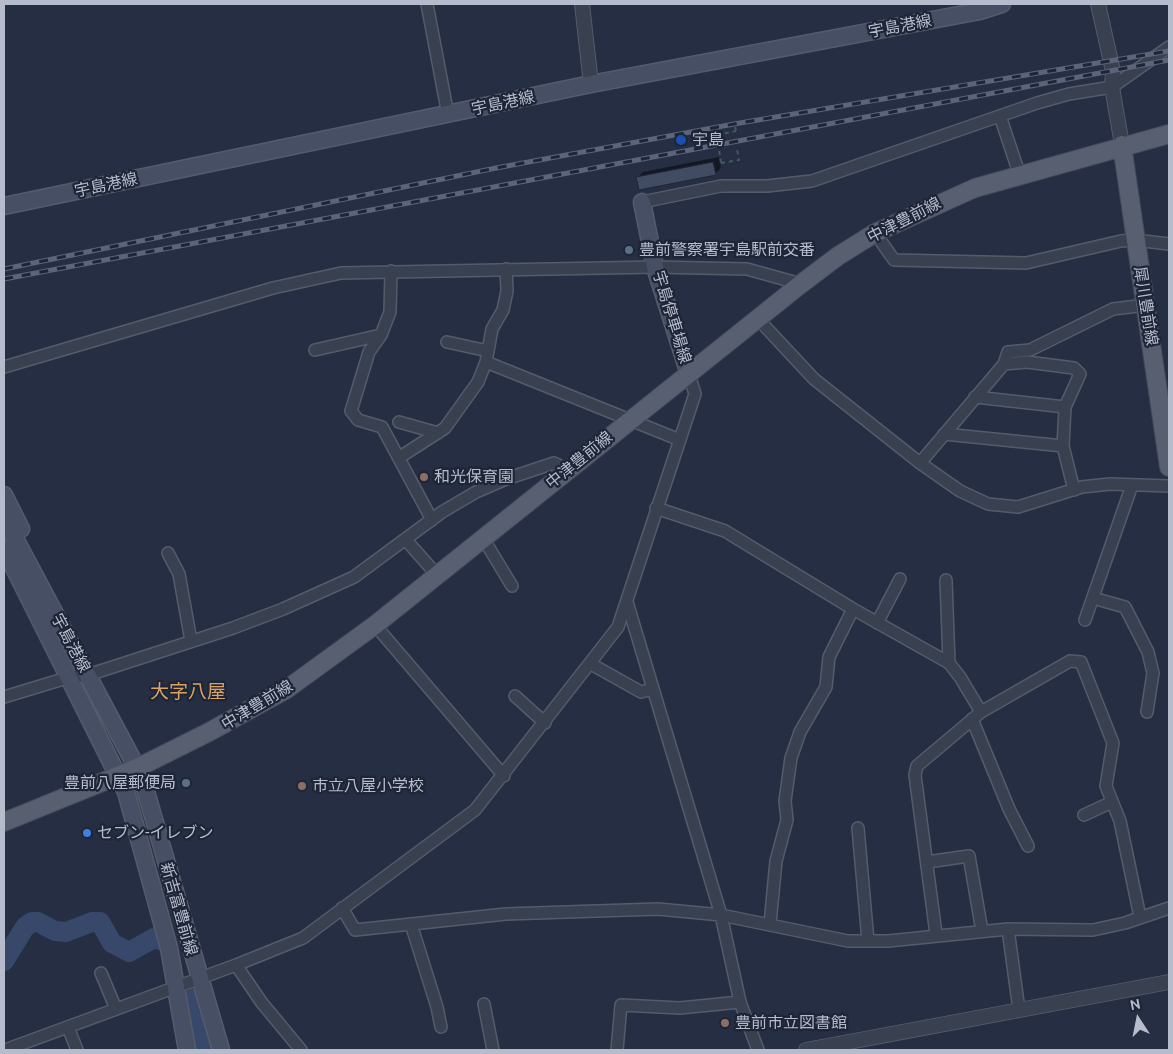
<!DOCTYPE html>
<html>
<head>
<meta charset="utf-8">
<style>
  body { margin:0 }
  #map { position:relative; width:1173px; height:1054px; overflow:hidden; background:#252e42; font-family:Ubuntu,sans-serif }
  canvas { display:block }
  .frame { position:absolute; inset:0; border:5px solid #b6bccc; pointer-events:none }
  .north { position:absolute; left:1113px; top:994px; width:50px; height:50px; -webkit-text-stroke:4px #1e2537; paint-order:stroke; rotate:349deg; font-size:14px; font-weight:700; line-height:20px; text-align:center; color:#b6bccc }
  .north::after { content:''; display:block; margin:auto; width:18px; height:22px; background:#b6bccc; clip-path:polygon(50% 0,100% 100%,50% 72%,0 100%) }
</style>
</head>
<body>
<div id="map">
<canvas width="1173" height="1054"></canvas>
<div class="frame"></div>
<div class="north">N</div>
</div>
<script>
const context = document.querySelector('canvas').getContext('2d');
context.lineJoin = 'round';
function paint(path, color) { context.fillStyle = color; context.fill(path, 'evenodd'); }
const shape = rows => new Path2D(rows.map(r => 'M' + r).join(''));
function trace(path, color, width, dash) { context.strokeStyle = color; context.lineWidth = width; context.lineCap = dash ? 'butt' : 'round'; context.setLineDash(dash || []); context.stroke(path); }
function write(font, color, halo, rows, align = 'center') {
  context.font = font + ' Ubuntu,"Noto Sans JP",sans-serif'; context.lineWidth = 4.5; context.setLineDash([]); context.textBaseline = 'middle'; context.strokeStyle = halo; context.fillStyle = color; for (const [text, x, y, turn = 0] of rows) {
    context.save(); context.translate(x, y); context.rotate((+turn || 0) * Math.PI / 180); context.textAlign = isNaN(turn) ? turn : align; if (halo) context.strokeText(text, 0, 0); context.fillText(text, 0, 0); context.restore();
  }
}
paint(shape([
  [719,157,721,168,715,174,638,177,643,172]
]), '#0007');
trace(shape([
  [4,961,25,927,32,922,38,922,55,931,66,932,92,922,100,922,112,943,129,952,156,937,162,941],
  [193,999,206,1050]
]), '#38486a', 20);
const building = shape([
  [713,162,716,175,639,190,636,177,713,162]
]);
paint(building, '#414b62');
trace(building, '#202739', 1);
const minor = shape([
  [427,4,448,115],
  [1000,116,1020,176],
  [642,202,721,186,767,186,812,181,1037,103,1069,94,1112,87,1169,47],
  [875,233,894,260,1026,263,1121,241,1135,240,1169,244],
  [391,271,390,312,381,335,369,352,351,411,358,420,382,427,432,520],
  [758,319,814,379,920,463,960,491,988,504,1018,507,1082,487,1110,484,1169,486],
  [447,342,488,351],
  [315,350,381,335],
  [486,362,680,440],
  [1004,364,1027,362,1074,368,1080,374,1065,407],
  [4,367,273,288,341,273,655,267,747,269,801,284],
  [975,397,1065,407,1063,446],
  [399,422,438,433],
  [944,434,1063,446,1074,490],
  [400,457,445,428,478,382,486,362,492,329,503,310,507,291,506,269],
  [920,463,1004,364,1008,352,1030,350,1113,309,1146,305],
  [656,508,725,531,853,609,949,663,960,677,981,712],
  [483,538,512,586],
  [406,540,437,575],
  [168,553,179,574,191,641],
  [946,580,949,663],
  [1093,598,1125,607,1148,652,1153,673,1147,712],
  [627,602,721,915,740,1002,758,1050],
  [1085,620,1132,485],
  [877,623,900,579],
  [375,625,504,776],
  [591,664,641,692,653,689],
  [515,696,545,723],
  [4,697,70,677,88,675,233,628,283,609,354,577,442,512,476,492,506,479,554,463,568,470],
  [972,719,1009,809,1028,846],
  [1084,815,1112,802],
  [858,828,868,941],
  [927,862,969,856,982,931],
  [342,908,355,930,506,914,658,909,721,915,848,941,888,941,1008,929,1093,930,1125,923,1169,908],
  [411,924,437,1007,441,1027],
  [770,924,776,861,787,820,785,801,791,758,800,732,826,687,829,657,853,609],
  [1008,929,1019,1010],
  [936,934,915,775,917,766,981,712,1070,661,1081,662,1113,743,1106,786,1120,821,1140,917],
  [236,965,262,1003,301,1050],
  [101,973,116,1009],
  [484,1004,493,1050],
  [68,1027,77,1050],
  [5,1050,236,965,303,938,475,810,618,627,695,394,689,374],
  [617,1050,621,1005,680,1008,740,1002]
]);
const tertiary = shape([
  [582,4,591,84],
  [1098,4,1113,71,1112,87,1122,145],
  [806,1050,1169,982]
]);
const secondary = shape([
  [642,202,655,267,689,374],
  [4,206,591,84,980,11,1002,4],
  [4,495,21,529],
  [4,518,137,768,144,785,221,1050],
  [4,548,126,792,169,948,187,1050]
]);
const primary = shape([
  [1122,145,1169,467],
  [4,822,137,768,209,732,287,689,375,625,801,284,838,256,875,233,975,188,1169,134]
]);
trace(minor, '#545c6c', 14);
trace(tertiary, '#545c6c', 16);
trace(secondary, '#545c6c', 19);
trace(primary, '#434a5b', 20);
trace(shape([
  [735,127,737,134],
  [717,135,736,131],
  [721,163,739,160,737,149]
]), '#455a5f', 2, [4, 4]);
trace(minor, '#394151', 11);
trace(tertiary, '#394151', 14);
trace(secondary, '#474f65', 16);
trace(primary, '#575f71', 18);
const rail = shape([
  [4,269,496,168,734,124,1169,51],
  [4,279,1169,60]
]);
trace(rail, '#5b6479', 5);
trace(rail, '#1e2537', 3, [9]);
trace(shape([
  [717,135,721,163]
]), '#455a5f', 2, [4, 4]);
for (const [x, y, r, color] of [
  [681,140,6,"#1a4fb4"],
  [629,250,5,"#5c6f8a"],
  [424,477,5,"#8d6e63"],
  [186,783,5,"#5c6f8a"],
  [302,786,5,"#8d6e63"],
  [87,833,5,"#3f7fe0"],
  [725,1023,5,"#8d6e63"]
]) { const dot = new Path2D(); dot.arc(x, y, r, 0, 2 * Math.PI); context.fillStyle = color; context.fill(dot); trace(dot, '#1e2537', 2); }
write('16px', '#b6bccc', '#1e2537', [
  ["宇島港線",900,26,-11],
  ["宇島港線",503,103,-12],
  ["宇島港線",106,185,-12],
  ["中津豊前線",904,220,-27],
  ["犀川豊前線",1146,306,81],
  ["宇島停車場線",672,317,73],
  ["中津豊前線",579,460,-39],
  ["宇島港線",71,643,62],
  ["中津豊前線",257,705,-31],
  ["新吉富豊前線",179,909,74]
]);
write('16px', '#b6bccc', '#1e2537', [
  ["宇島",692,140],
  ["豊前警察署宇島駅前交番",639,250],
  ["和光保育園",434,477],
  ["豊前八屋郵便局",176,783,"right"],
  ["市立八屋小学校",312,786],
  ["セブン-イレブン",97,833],
  ["豊前市立図書館",735,1023]
], 'left');
write('19px', '#daa363', '#1e2537', [
  ["大字八屋",188,692]
]);
</script>
</body>
</html>
